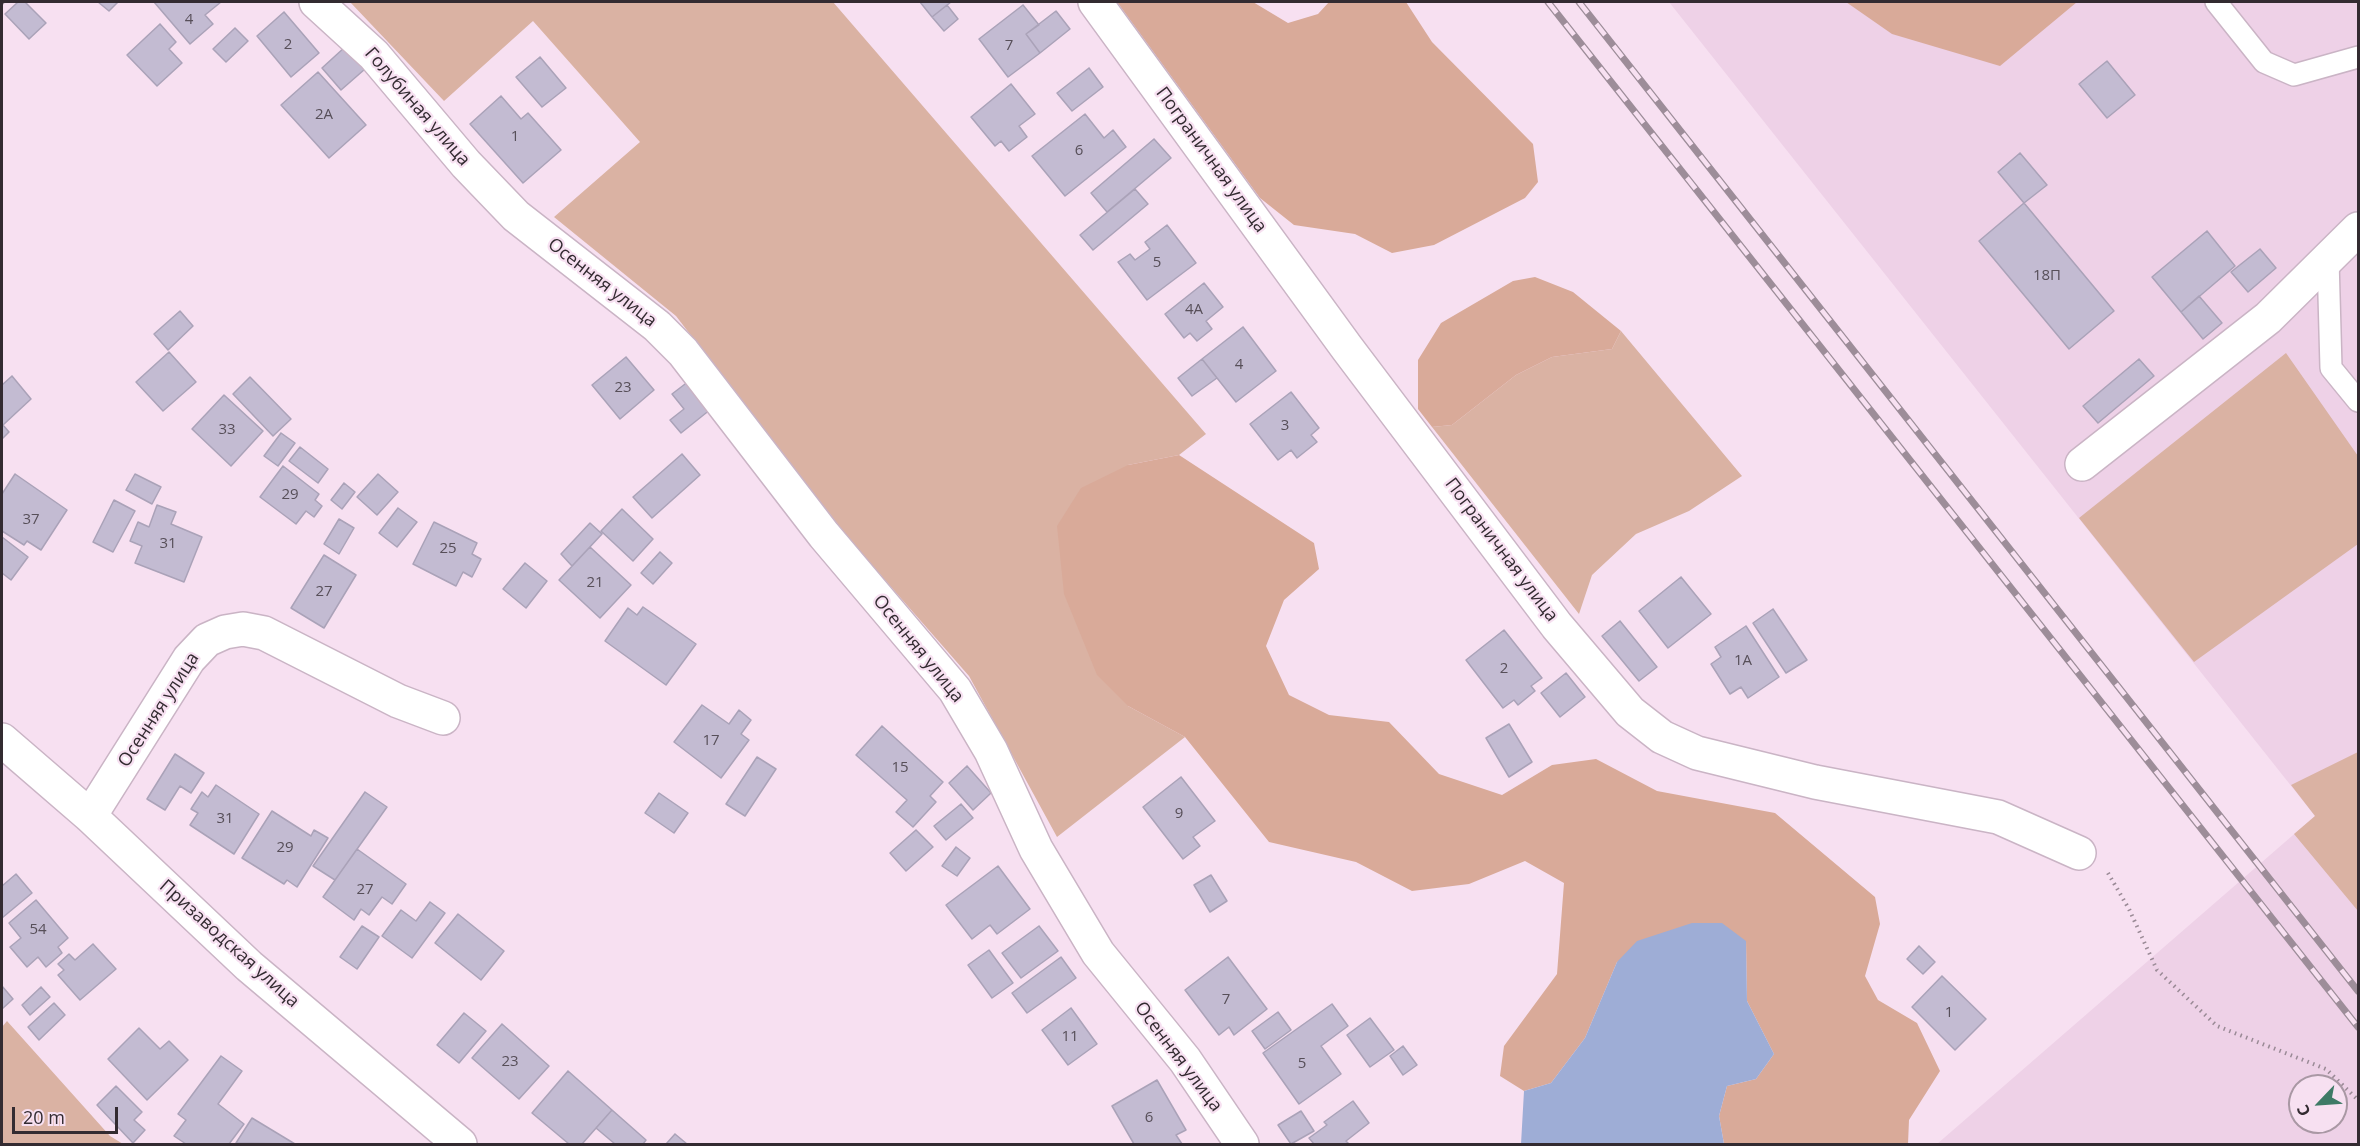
<!DOCTYPE html>
<html>
<head>
<meta charset="utf-8">
<style>
  body { margin:0 }
  #map { position:relative; width:2360px; height:1146px; overflow:hidden; background:#f7e0f1; font-family:"Open Sans",sans-serif }
  canvas { display:block }
  .frame { position:absolute; inset:0; border:3px solid #332b31; pointer-events:none }
  .north { position:absolute; left:2288px; top:1074px; width:60px; height:60px; box-sizing:border-box; background:#f7e0f1; border:2px solid #a998a4; border-radius:50%; rotate:245deg; font-size:16px; font-weight:700; line-height:24px; text-align:center; color:#332b31 }
  .north::after { content:''; display:block; margin:auto; width:21px; height:27px; background:#3e7a66; clip-path:polygon(50% 0,100% 100%,50% 72%,0 100%) }
  .scale { position:absolute; left:12px; top:1107px; width:106px; height:27px; box-sizing:border-box; border:3px solid #332b31; border-top:0; padding-left:8px; font-size:18px; line-height:21px; white-space:nowrap; color:#332b31; -webkit-text-stroke:4px #f7e0f1; paint-order:stroke }
</style>
</head>
<body>
<div id="map">
<canvas width="2360" height="1146"></canvas>
<div class="frame"></div>
<div class="north">С</div>
<div class="scale">20 m</div>
</div>
<script>
const context = document.querySelector('canvas').getContext('2d');
context.lineJoin = 'round';
function paint(path, color) { context.fillStyle = color; context.fill(path, 'evenodd'); }
const shape = rows => new Path2D(rows.map(r => 'M' + r).join(''));
function trace(path, color, width, dash) { context.strokeStyle = color; context.lineWidth = width; context.lineCap = dash ? 'butt' : 'round'; context.setLineDash(dash || []); context.stroke(path); }
function write(font, color, halo, rows, align = 'center') {
  context.font = font + ' "Open Sans",sans-serif'; context.lineWidth = 4.5; context.setLineDash([]); context.textBaseline = 'middle'; context.strokeStyle = halo; context.fillStyle = color; for (const [text, x, y, turn = 0] of rows) {
    context.save(); context.translate(x, y); context.rotate((+turn || 0) * Math.PI / 180); context.textAlign = isNaN(turn) ? turn : align; if (halo) context.strokeText(text, 0, 0); context.fillText(text, 0, 0); context.restore();
  }
}
paint(shape([
  [1669,2,2358,2,2358,1144,1937,1144,2315,816],
  [2300,1086,2336,1086,2336,1122,2300,1122]
]), '#eed1e7');
paint(shape([
  [350,2,833,2,1206,434,1179,455,1128,465,1128,706,1185,737,1057,837,969,676,835,523,676,316,554,217,640,142,533,21,444,101],
  [1621,331,1742,476,1689,511,1636,534,1592,575,1579,614,1432,427,1452,425,1516,375,1552,357,1612,349],
  [2286,353,2358,456,2358,544,2194,662,2079,518],
  [2358,752,2358,911,2294,834,2315,816,2291,785],
  [7,1021,110,1136,123,1144,2,1144,2,1027]
]), '#dab2a3');
paint(shape([
  [1117,2,1253,2,1288,23,1318,14,1329,2,1406,2,1432,42,1533,144,1538,182,1525,198,1434,245,1392,253,1355,234,1294,225,1260,198],
  [1846,2,2077,2,2000,66,1892,34],
  [1535,277,1573,292,1621,331,1612,349,1552,357,1516,375,1452,425,1432,427,1418,409,1418,360,1441,323,1513,281],
  [1179,455,1314,543,1319,569,1284,600,1266,646,1289,695,1329,715,1389,722,1439,774,1502,795,1552,765,1596,759,1657,791,1775,813,1875,897,1880,924,1865,976,1878,1000,1917,1023,1940,1071,1909,1120,1908,1144,1724,1144,1719,1116,1727,1086,1756,1079,1774,1054,1747,1001,1746,941,1617,962,1585,1038,1551,1083,1524,1091,1500,1076,1504,1046,1557,974,1564,883,1525,861,1469,884,1412,891,1356,862,1269,842,1185,737,1128,706,1097,675,1064,594,1057,526,1081,488,1128,465]
]), '#d9aa99');
paint(shape([
  [1692,923,1722,923,1746,941,1747,1001,1774,1054,1756,1079,1727,1086,1719,1116,1724,1144,1521,1144,1524,1091,1551,1083,1585,1038,1617,962,1637,941]
]), '#9eadd6');
const building = shape([
  [18,2,25,2,46,23,29,39,5,14,18,2],
  [98,2,118,2,109,11,98,2],
  [154,2,221,2,205,15,213,24,190,44,154,2],
  [920,2,951,2,932,17,920,2],
  [947,5,958,19,944,31,932,17,947,5],
  [1023,5,1039,25,1026,34,1040,53,1008,77,979,39,1023,5],
  [1056,11,1070,29,1040,53,1026,34,1056,11],
  [284,12,319,53,291,77,257,36,284,12],
  [160,24,176,42,169,49,182,63,157,86,127,55,160,24],
  [235,28,248,41,226,62,213,49,235,28],
  [345,47,365,69,341,90,322,68,345,47],
  [540,57,566,88,542,107,516,77,540,57],
  [2107,61,2135,95,2107,118,2079,84,2107,61],
  [1089,68,1103,87,1072,111,1057,93,1089,68],
  [318,72,366,125,329,158,281,105,318,72],
  [1011,84,1035,114,1019,126,1027,137,1009,151,1001,141,995,146,971,117,1011,84],
  [501,96,521,119,528,113,561,150,523,183,470,124,501,96],
  [1085,114,1104,138,1113,130,1126,147,1065,196,1032,156,1085,114],
  [1154,139,1171,158,1107,212,1091,193,1154,139],
  [2020,153,2047,185,2024,203,1998,172,2020,153],
  [1135,189,1148,204,1093,250,1080,235,1135,189],
  [2024,203,2114,311,2069,349,1979,241,2024,203],
  [1167,225,1196,263,1147,300,1118,262,1130,254,1135,260,1150,249,1145,242,1167,225],
  [2207,231,2235,266,2181,312,2152,277,2207,231],
  [2260,249,2276,268,2248,292,2231,272,2260,249],
  [1204,283,1223,307,1206,321,1212,329,1197,341,1190,333,1184,338,1165,314,1204,283],
  [2199,296,2222,323,2203,339,2181,312,2199,296],
  [180,311,193,326,168,350,154,334,180,311],
  [1243,327,1276,371,1236,402,1202,359,1243,327],
  [169,352,196,382,163,411,136,382,169,352],
  [626,357,654,390,620,419,592,385,626,357],
  [1202,359,1217,378,1192,396,1178,378,1202,359],
  [2139,359,2154,376,2098,423,2083,406,2139,359],
  [12,376,31,399,3,425,9,432,2,439,2,385,12,376],
  [250,377,291,419,273,436,233,394,250,377],
  [689,381,711,409,681,433,670,420,684,409,672,394,689,381],
  [1291,392,1319,428,1311,435,1317,442,1297,458,1291,450,1278,460,1250,424,1291,392],
  [224,395,263,431,231,466,192,429,224,395],
  [281,433,295,443,278,466,264,456,281,433],
  [300,447,328,469,318,483,289,461,300,447],
  [682,454,700,475,652,518,633,497,682,454],
  [283,466,319,494,315,500,322,506,314,517,306,511,296,524,260,497,283,466],
  [15,474,67,510,41,550,27,541,24,545,2,531,2,494,15,474],
  [135,474,161,487,152,504,126,490,135,474],
  [378,474,398,492,377,515,357,497,378,474],
  [344,483,355,492,342,509,331,500,344,483],
  [114,500,135,511,113,552,93,542,114,500],
  [157,505,176,512,171,524,202,537,184,582,135,563,142,546,130,541,138,522,149,527,157,505],
  [398,508,417,522,397,547,379,533,398,508],
  [622,509,653,539,633,561,601,531,622,509],
  [339,519,354,528,339,554,324,544,339,519],
  [434,522,477,543,472,554,481,559,472,577,463,572,456,586,413,564,434,522],
  [590,523,602,534,572,566,561,554,590,523],
  [2,537,28,557,11,580,2,573,2,537],
  [590,547,631,585,600,618,559,580,590,547],
  [660,552,672,563,653,584,641,573,660,552],
  [324,555,356,575,324,628,291,608,324,555],
  [525,563,547,581,526,608,503,589,525,563],
  [1681,577,1711,614,1668,648,1639,611,1681,577],
  [643,607,696,644,666,685,605,641,628,608,637,615,643,607],
  [1773,609,1807,660,1786,673,1753,623,1773,609],
  [1620,621,1657,667,1639,681,1602,636,1620,621],
  [1746,626,1779,677,1748,698,1741,687,1730,694,1711,664,1721,657,1715,647,1746,626],
  [1504,630,1542,678,1531,686,1535,691,1518,705,1514,700,1503,708,1466,660,1504,630],
  [1566,673,1585,697,1560,717,1541,693,1566,673],
  [702,705,729,724,739,710,751,720,741,734,749,740,721,778,674,742,702,705],
  [1509,724,1532,762,1509,777,1486,738,1509,724],
  [882,726,943,782,930,796,936,802,913,827,896,812,907,800,856,755,882,726],
  [175,754,204,773,191,793,180,786,165,810,147,799,175,754],
  [757,757,776,769,745,816,726,804,757,757],
  [967,766,991,793,973,810,949,783,967,766],
  [1181,777,1215,821,1193,837,1200,846,1183,859,1143,807,1181,777],
  [216,785,259,814,234,854,190,825,198,813,191,809,202,792,208,797,216,785],
  [365,792,387,807,335,880,313,866,365,792],
  [659,793,688,813,674,833,645,813,659,793],
  [961,804,973,818,946,840,934,826,961,804],
  [272,811,311,836,314,830,328,838,297,887,287,880,284,884,242,858,272,811],
  [916,830,933,847,906,871,890,853,916,830],
  [956,847,970,858,957,876,942,866,956,847],
  [357,849,406,884,392,904,382,897,369,915,361,909,354,920,323,897,357,849],
  [998,866,1030,909,997,934,990,925,972,939,946,905,998,866],
  [16,874,32,893,2,918,2,886,16,874],
  [1211,875,1227,901,1210,912,1194,885,1211,875],
  [36,900,68,938,58,947,62,953,46,967,38,957,27,967,10,947,21,938,9,923,36,900],
  [430,902,445,913,412,958,382,936,401,910,416,921,430,902],
  [458,914,504,951,481,980,435,943,458,914],
  [362,926,379,937,357,969,340,957,362,926],
  [1039,926,1058,951,1021,978,1002,953,1039,926],
  [93,944,116,969,80,1000,58,975,64,970,58,964,69,954,75,960,93,944],
  [1919,946,1935,962,1923,974,1907,959,1919,946],
  [989,950,1013,983,992,998,968,965,989,950],
  [1061,957,1076,978,1027,1013,1012,993,1061,957],
  [1228,957,1267,1009,1234,1035,1229,1027,1219,1035,1185,990,1228,957],
  [1942,976,1986,1019,1955,1050,1912,1007,1942,976],
  [2,986,13,999,2,1009,2,986],
  [41,987,50,997,30,1015,22,1005,41,987],
  [54,1003,65,1015,39,1040,28,1027,54,1003],
  [1332,1004,1348,1026,1321,1046,1341,1074,1299,1104,1263,1053,1332,1004],
  [1071,1008,1097,1044,1068,1065,1042,1030,1071,1008],
  [1278,1012,1291,1030,1265,1049,1252,1031,1278,1012],
  [464,1013,486,1031,459,1063,437,1045,464,1013],
  [1370,1018,1394,1050,1370,1067,1347,1035,1370,1018],
  [502,1024,549,1066,519,1099,472,1058,502,1024],
  [139,1028,160,1049,169,1041,188,1060,147,1100,108,1059,139,1028],
  [1403,1046,1417,1065,1403,1075,1390,1056,1403,1046],
  [221,1056,242,1071,218,1104,244,1124,229,1144,186,1144,174,1136,186,1120,178,1114,221,1056],
  [568,1071,612,1110,582,1144,569,1144,532,1113,568,1071],
  [1157,1080,1186,1130,1176,1135,1182,1144,1134,1144,1112,1106,1157,1080],
  [116,1086,142,1112,134,1120,145,1130,133,1143,97,1105,116,1086],
  [1353,1101,1369,1123,1346,1141,1349,1144,1314,1144,1309,1138,1327,1125,1324,1122,1353,1101],
  [612,1110,646,1140,643,1144,615,1144,596,1128,612,1110],
  [1301,1111,1314,1131,1291,1144,1278,1125,1301,1111],
  [252,1118,295,1144,236,1143,252,1118],
  [675,1134,687,1144,666,1144,675,1134]
]);
paint(building, '#c3bbd2');
trace(building, '#aaa2b8', 1.5);
const lane = shape([
  [2216,2,2264,62,2294,75,2358,57],
  [2328,259,2331,368,2358,401]
]);
const street = shape([
  [316,2,374,55,466,164,516,216,657,326,683,352,824,535,955,690,991,751,1036,849,1098,953,1185,1060,1242,1144],
  [1095,2,1347,348,1557,626,1630,712,1662,737,1697,753,1815,782,1998,817,2079,853],
  [2082,464,2268,318,2358,229],
  [2,740,90,816,249,966,460,1144],
  [90,816,189,659,207,640,225,632,243,629,264,633,398,701,443,718]
]);
trace(lane, '#cab4c5', 24);
trace(street, '#cab4c5', 36);
trace(shape([
  [2,3,3,2],
  [2108,873,2129,909,2157,970,2217,1026,2326,1069,2358,1100]
]), '#9a8a96', 4, [1.5, 4.5]);
trace(lane, '#fff', 21);
trace(street, '#fff', 33);
const rail = shape([
  [1548,2,2358,1027],
  [1579,2,2358,991]
]);
trace(rail, '#9d8d99', 7);
trace(rail, '#f7e0f1', 4.5, [14]);
write('15px', '#574f59', null, [
  ["4",189,20],
  ["2",288,45],
  ["7",1009,46],
  ["2А",324,115],
  ["1",515,137],
  ["6",1079,151],
  ["5",1157,263],
  ["18П",2047,276],
  ["4А",1194,310],
  ["4",1239,365],
  ["23",623,388],
  ["3",1285,426],
  ["33",227,430],
  ["29",290,495],
  ["37",31,520],
  ["31",168,544],
  ["25",448,549],
  ["21",595,583],
  ["27",324,592],
  ["1А",1743,661],
  ["2",1504,669],
  ["17",711,741],
  ["15",900,768],
  ["9",1179,814],
  ["31",225,819],
  ["29",285,848],
  ["27",365,890],
  ["54",38,930],
  ["7",1226,1000],
  ["1",1949,1013],
  ["11",1070,1037],
  ["23",510,1062],
  ["5",1302,1064],
  ["6",1149,1118]
]);
write('18px', '#332b31', '#f7e0f1', [
  ["Голубиная улица",417,107,49],
  ["Пограничная улица",1211,160,54],
  ["Осенняя улица",602,283,38],
  ["Пограничная улица",1501,550,53],
  ["Осенняя улица",918,649,51],
  ["Осенняя улица",159,710,-57],
  ["Призаводская улица",229,944,42],
  ["Осенняя улица",1178,1057,53]
]);
</script>
</body>
</html>
